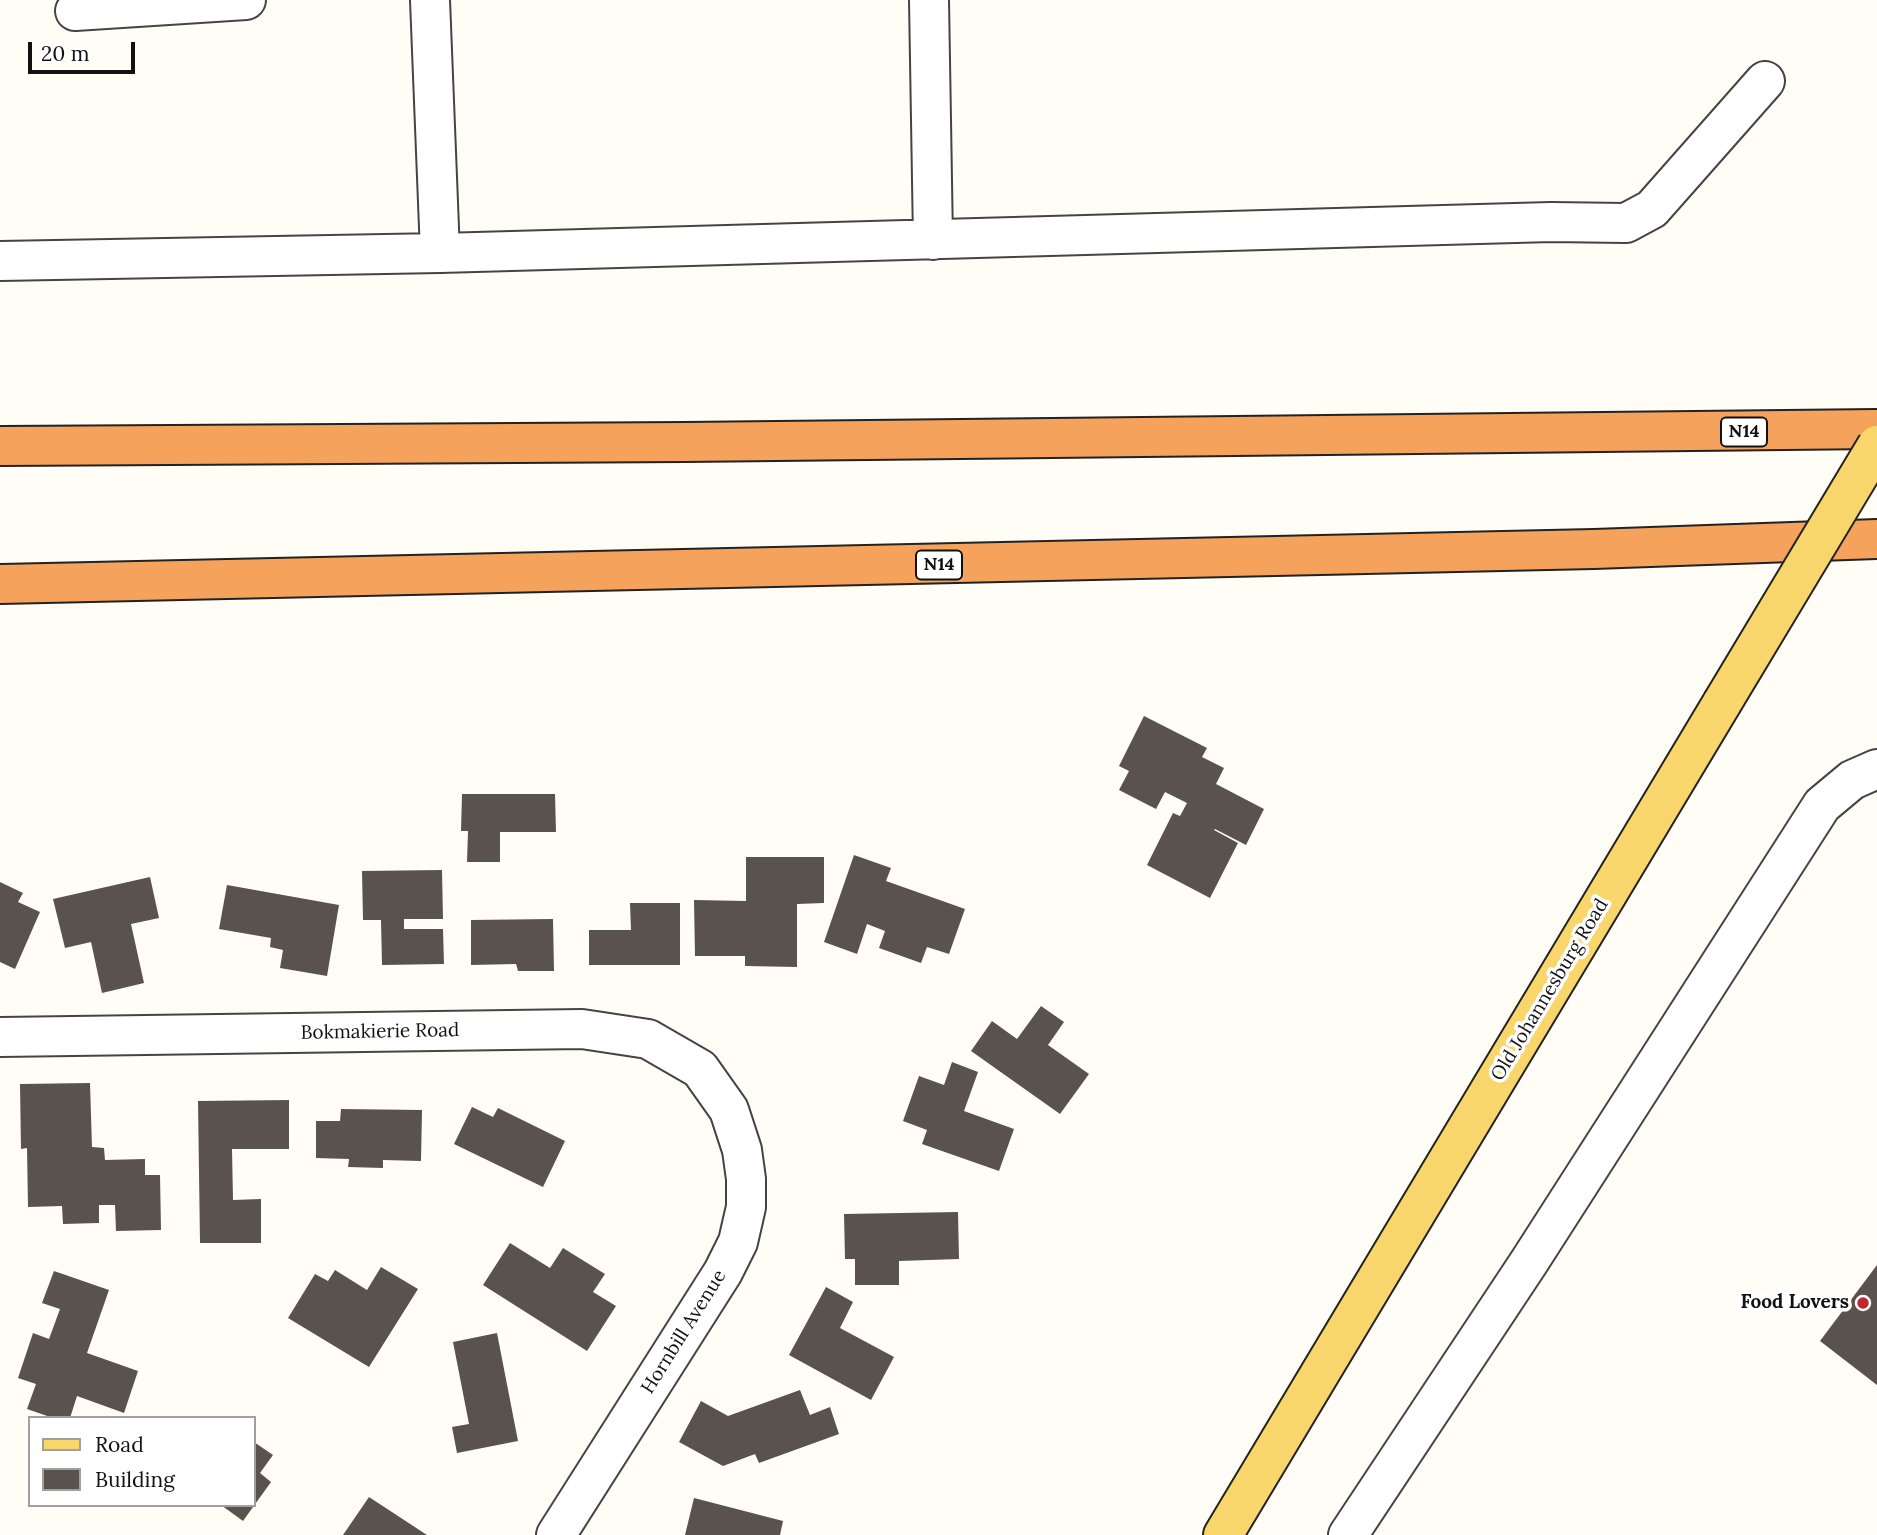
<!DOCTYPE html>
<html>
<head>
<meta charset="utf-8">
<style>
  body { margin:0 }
  #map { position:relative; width:1877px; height:1535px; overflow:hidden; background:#fffdf5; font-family:Lora,serif }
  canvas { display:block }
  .legend { position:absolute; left:28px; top:1416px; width:228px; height:91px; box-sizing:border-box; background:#fff; border:2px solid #a0a0a0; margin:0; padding:9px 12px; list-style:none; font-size:21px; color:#111 }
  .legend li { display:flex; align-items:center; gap:14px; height:35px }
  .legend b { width:35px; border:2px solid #a0a0a0 }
  .scale { position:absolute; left:28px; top:42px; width:107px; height:32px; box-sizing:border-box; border:4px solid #111; border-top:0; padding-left:9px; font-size:21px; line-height:24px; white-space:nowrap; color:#111; -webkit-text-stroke:5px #fff; paint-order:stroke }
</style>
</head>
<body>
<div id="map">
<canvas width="1877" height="1535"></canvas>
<ul class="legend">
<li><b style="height:9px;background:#f9d66b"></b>Road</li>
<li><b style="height:19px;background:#5a524d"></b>Building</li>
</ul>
<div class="scale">20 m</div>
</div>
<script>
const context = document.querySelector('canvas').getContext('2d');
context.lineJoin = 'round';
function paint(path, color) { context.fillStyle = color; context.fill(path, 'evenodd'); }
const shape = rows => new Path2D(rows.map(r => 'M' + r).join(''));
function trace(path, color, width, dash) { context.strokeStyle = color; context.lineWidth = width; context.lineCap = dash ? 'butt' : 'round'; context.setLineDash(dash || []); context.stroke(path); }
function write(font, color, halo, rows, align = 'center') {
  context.font = font + ' Lora,serif'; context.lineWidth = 7; context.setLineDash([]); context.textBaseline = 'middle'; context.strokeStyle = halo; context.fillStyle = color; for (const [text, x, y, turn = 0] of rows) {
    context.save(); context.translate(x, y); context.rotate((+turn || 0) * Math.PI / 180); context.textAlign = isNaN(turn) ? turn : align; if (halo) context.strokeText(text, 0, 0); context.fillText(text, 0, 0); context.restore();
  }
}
paint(shape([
  [1144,716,1207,748,1202,757,1224,768,1216,784,1264,809,1246,845,1215,829,1214,830,1238,843,1210,898,1147,865,1173,813,1180,816,1187,803,1165,792,1156,809,1119,790,1129,771,1119,766],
  [462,794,555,794,556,832,500,832,500,862,467,862,468,831,461,831],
  [854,855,891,868,886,881,965,909,949,954,927,947,921,963,879,948,885,931,867,924,857,954,824,942],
  [746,857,824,857,824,903,797,904,797,967,745,966,745,956,695,956,694,900,746,901],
  [442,870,443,919,404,919,404,929,443,929,444,964,382,965,381,920,363,920,362,871],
  [150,877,159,918,131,924,144,983,102,993,91,942,65,948,53,899],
  [0,882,23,893,18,902,40,912,15,969,0,962],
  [227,885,339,905,327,976,280,968,283,950,270,947,271,938,219,929],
  [630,903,680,903,680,965,589,965,589,930,631,930],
  [553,919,554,971,518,971,516,964,471,965,471,920],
  [1041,1006,1064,1022,1048,1045,1089,1074,1060,1114,971,1051,992,1021,1017,1039],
  [952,1062,978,1072,964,1111,1014,1129,999,1171,922,1144,927,1130,903,1121,919,1076,944,1085],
  [90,1083,92,1147,104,1148,105,1160,145,1159,145,1175,160,1175,161,1230,116,1231,115,1205,99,1205,99,1223,63,1224,62,1206,28,1207,27,1148,21,1149,20,1084],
  [289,1100,289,1149,232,1149,233,1200,261,1199,261,1243,200,1243,198,1101],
  [472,1107,493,1117,498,1108,565,1141,543,1187,454,1144],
  [341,1109,422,1110,421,1161,383,1160,383,1168,348,1167,349,1159,316,1158,316,1121,340,1121],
  [958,1212,959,1259,899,1261,899,1285,855,1285,855,1259,845,1259,844,1214],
  [510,1243,550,1268,563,1248,605,1274,593,1292,616,1306,587,1351,483,1285],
  [1877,1265,1877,1385,1820,1341],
  [381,1267,418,1289,369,1367,288,1318,315,1274,328,1281,335,1270,367,1290],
  [54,1271,109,1290,87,1353,138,1371,124,1413,77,1396,70,1418,53,1418,27,1409,36,1384,18,1378,33,1333,49,1339,60,1309,42,1303],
  [826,1287,853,1302,840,1328,894,1357,871,1400,789,1355],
  [497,1333,518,1441,457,1453,452,1427,469,1424,453,1342],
  [800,1390,810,1415,830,1407,839,1434,759,1463,755,1454,723,1466,679,1442,701,1401,728,1416],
  [254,1442,273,1455,260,1473,271,1482,243,1521,221,1505,254,1505],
  [369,1497,427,1535,343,1535],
  [694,1498,783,1521,780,1535,685,1535]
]), '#5a524d');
const minor = shape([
  [430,0,440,253],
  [929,0,933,240],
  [75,11,246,0],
  [0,261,440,253,1551,222,1626,223,1652,209,1765,81],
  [0,1037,582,1029,648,1039,700,1069,729,1110,742,1150,746,1179,746,1207,738,1242,723,1272,556,1535],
  [1348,1535,1529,1262,1822,805,1852,780,1877,769]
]);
const major = shape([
  [1223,1535,1722,703]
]);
const highway = shape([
  [0,446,685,442,1877,429],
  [0,584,1594,549,1877,539]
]);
trace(minor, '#444', 42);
trace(major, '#222', 42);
trace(highway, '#222', 42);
trace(minor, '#fff', 38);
trace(major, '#f9d66b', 38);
trace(highway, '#f5a25d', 38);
const majorBridge = shape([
  [1722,703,1877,445]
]);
trace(majorBridge, '#222', 42, []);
trace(majorBridge, '#f9d66b', 38);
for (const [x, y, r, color] of [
  [1863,1303,7,"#c4262e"]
]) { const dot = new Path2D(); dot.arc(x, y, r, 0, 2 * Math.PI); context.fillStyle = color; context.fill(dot); trace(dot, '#fff', 2.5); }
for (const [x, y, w] of [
  [1744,432,46],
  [939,565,46]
]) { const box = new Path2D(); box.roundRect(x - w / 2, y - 14.5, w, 29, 5); context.fillStyle = '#fff'; context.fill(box); trace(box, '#111', 2); }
write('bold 18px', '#111', null, [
  ["N14",1744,432],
  ["N14",939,565]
]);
write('19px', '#111', '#fff', [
  ["Old Johannesburg Road",1550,990,-59],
  ["Bokmakierie Road",380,1032,-1],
  ["Hornbill Avenue",684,1332,-58]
]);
write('bold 19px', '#111', '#fff', [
  ["Food Lovers",1849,1303]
], 'right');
</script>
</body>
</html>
